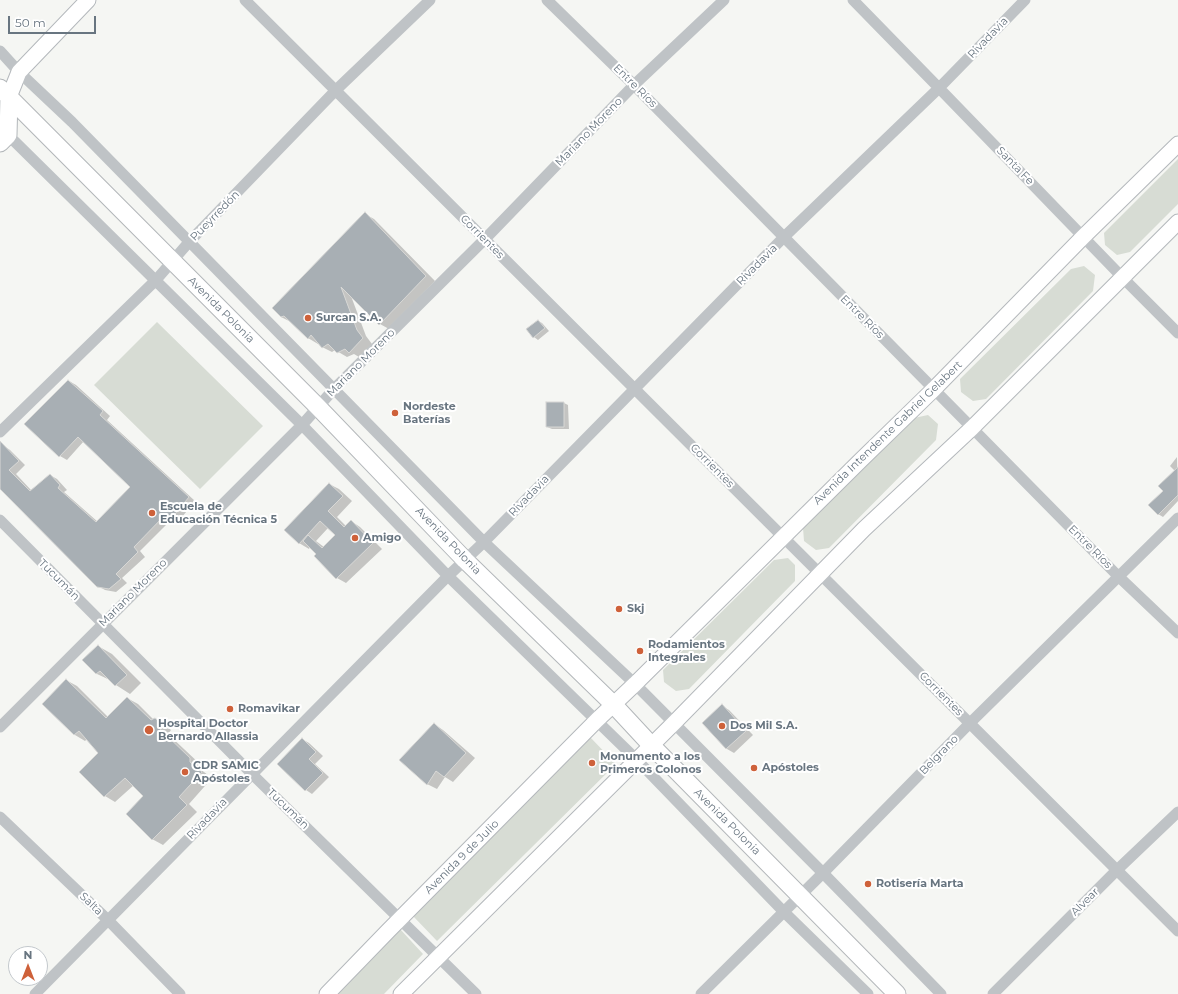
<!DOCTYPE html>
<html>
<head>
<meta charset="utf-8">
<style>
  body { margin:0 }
  #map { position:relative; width:1178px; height:994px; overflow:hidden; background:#f5f6f3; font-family:Montserrat,sans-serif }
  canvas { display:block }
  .north { position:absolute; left:8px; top:946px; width:40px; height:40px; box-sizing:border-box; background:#fff; border:1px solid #c3c8cc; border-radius:50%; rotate:0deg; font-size:11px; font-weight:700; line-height:16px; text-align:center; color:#687580 }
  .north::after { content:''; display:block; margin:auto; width:14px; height:18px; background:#ce613a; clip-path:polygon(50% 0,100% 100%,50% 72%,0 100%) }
  .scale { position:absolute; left:8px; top:16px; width:88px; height:18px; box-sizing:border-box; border:2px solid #687580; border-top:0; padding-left:5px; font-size:12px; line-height:14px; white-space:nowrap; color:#687580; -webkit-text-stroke:3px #fff; paint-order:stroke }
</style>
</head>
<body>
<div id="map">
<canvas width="1178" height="994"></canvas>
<div class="north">N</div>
<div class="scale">50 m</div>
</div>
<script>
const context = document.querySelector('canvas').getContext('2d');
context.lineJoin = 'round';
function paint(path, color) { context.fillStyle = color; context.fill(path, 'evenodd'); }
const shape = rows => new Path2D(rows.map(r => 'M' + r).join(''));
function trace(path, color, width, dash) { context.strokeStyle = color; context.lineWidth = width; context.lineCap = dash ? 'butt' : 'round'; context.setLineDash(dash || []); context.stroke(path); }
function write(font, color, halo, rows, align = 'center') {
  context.font = font + ' Montserrat,sans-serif'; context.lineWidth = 4; context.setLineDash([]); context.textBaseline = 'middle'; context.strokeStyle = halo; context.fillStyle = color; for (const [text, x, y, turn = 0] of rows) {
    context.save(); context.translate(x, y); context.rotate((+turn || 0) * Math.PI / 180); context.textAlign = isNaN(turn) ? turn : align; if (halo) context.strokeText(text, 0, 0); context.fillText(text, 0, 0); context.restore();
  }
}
paint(shape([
  [1178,159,1178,204,1130,252,1117,255,1105,245,1104,233],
  [1084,266,1095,275,1093,291,986,399,973,401,961,392,960,379,1071,269],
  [157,322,263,426,200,489,94,385],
  [928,415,938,424,936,440,829,548,816,550,804,541,803,528,914,418],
  [788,558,795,565,795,581,689,689,676,691,664,682,663,670,774,560],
  [590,737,616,764,437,941,413,916],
  [400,929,423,954,384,994,336,994]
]), '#d7dcd4');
paint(shape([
  [365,214,374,219,435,281,389,329,380,324,351,296,366,336,372,344,359,357,354,354,347,357,335,350,332,352,322,347,319,343,318,344,308,338,291,322,281,317],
  [538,321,542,323,549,331,538,340,534,337,527,330],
  [69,381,76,385,110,416,107,420,195,501,178,522,172,519,140,551,145,557,122,578,127,583,116,592,105,590,98,586,0,487,0,449,4,446,10,450,25,465,16,474,31,490,50,475,57,479,67,490,64,492,98,522,132,487,84,441,67,460,60,456,26,424],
  [564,403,568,405,569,429,552,429,547,427],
  [1177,457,1178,501,1163,517,1158,514,1164,491,1175,471,1170,466],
  [329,484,339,489,352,501,337,517,346,526,351,521,360,527,382,549,346,583,337,578,310,547,309,549,299,543],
  [328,528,336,535,324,547,316,541],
  [98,646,112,654,141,683,130,694,116,685,112,681,97,674,84,660],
  [66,680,77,686,108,717,127,698,138,704,154,720,155,719,165,725,171,730,168,734,201,765,200,769,212,778,189,804,197,812,163,845,152,839,145,796,134,785,115,802,105,796,100,753,87,739,85,741,75,735,43,704],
  [722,706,729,710,753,735,734,753,727,749,703,723],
  [434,724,443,730,475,758,453,782,445,777,437,789,427,784],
  [302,739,309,743,323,756,315,764,329,777,312,794,306,790]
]), '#0003');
const building = shape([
  [365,212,426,276,379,325,341,287,357,330,363,338,349,353,345,349,337,353,328,344,322,348,311,335,308,339,284,316,281,317,272,308,365,212],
  [538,320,545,328,533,338,526,329,538,320],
  [68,380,103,411,100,415,189,497,171,519,165,515,134,547,138,552,116,574,121,579,109,589,97,587,0,489,0,441,19,461,9,470,30,491,50,474,60,485,58,488,96,522,130,487,78,437,59,457,24,424,68,380],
  [546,402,564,402,564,427,546,427,546,402],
  [1178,467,1178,495,1158,515,1148,505,1163,491,1158,486,1178,467],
  [329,483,343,496,328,511,344,527,351,520,373,543,336,579,314,556,316,554,303,541,308,535,322,548,335,535,320,521,299,544,284,530,329,483],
  [98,645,127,675,115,686,100,671,96,674,82,660,98,645],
  [66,679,106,718,127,697,151,720,155,718,161,723,158,727,190,758,190,762,202,772,179,797,187,805,152,840,126,814,143,796,125,778,104,797,79,772,98,753,79,731,74,735,42,704,66,679],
  [722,704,746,731,726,749,702,723,722,704],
  [434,723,466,753,444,777,436,771,427,785,399,760,434,723],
  [302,738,316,752,309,759,323,773,305,791,277,764,302,738]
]);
paint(building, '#a8afb4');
trace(building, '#d7d7d5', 1);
const secondary = shape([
  [9,97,19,72,88,0],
  [327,994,388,931,597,720,635,684,861,460,934,389,1083,237,1178,144],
  [401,994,674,723,864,529,972,428,1178,222]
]);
const primary = shape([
  [0,88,318,407,465,560,613,704,651,745,897,994],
  [0,143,8,135,9,97]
]);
trace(secondary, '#b4b8bc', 17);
trace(primary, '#b3b7ba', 19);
trace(shape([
  [245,0,1178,931],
  [547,0,634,85,1118,576,1178,633],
  [853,0,939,88,1123,278,1178,333],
  [0,51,19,72,72,122,484,542,635,684,823,873,941,994],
  [4,131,302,425,448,576,637,760,783,911,868,994],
  [0,432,156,280,189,242,336,90,430,0],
  [0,520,252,774,476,994],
  [0,727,302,425,334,389,485,239,634,85,724,0],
  [0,817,108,920,180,994],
  [35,994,448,576,484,542,784,237,939,88,1025,0],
  [701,994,823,873,970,723,1178,518],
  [993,994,1117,870,1178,812]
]), '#bfc3c6', 11);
trace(secondary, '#fff', 15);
trace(primary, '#fff', 17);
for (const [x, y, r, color] of [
  [308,318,4,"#ce613a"],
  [395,413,4,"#ce613a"],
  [152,513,4,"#ce613a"],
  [355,538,4,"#ce613a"],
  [619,609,4,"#ce613a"],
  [640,651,4,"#ce613a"],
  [230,709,4,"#ce613a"],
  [722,726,4,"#ce613a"],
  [149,730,5,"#ce613a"],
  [592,763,4,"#ce613a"],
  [754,768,4,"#ce613a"],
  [185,772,4,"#ce613a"],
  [868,884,4,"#ce613a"]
]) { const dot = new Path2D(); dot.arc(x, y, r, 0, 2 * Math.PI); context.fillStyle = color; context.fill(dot); trace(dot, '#fff', 1.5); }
write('11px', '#687580', '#fff', [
  ["Rivadavia",988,38,-46],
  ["Entre Ríos",635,86,45],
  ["Mariano Moreno",589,132,-46],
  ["Santa Fe",1015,166,46],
  ["Pueyrredón",215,216,-46],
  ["Corrientes",482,237,45],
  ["Rivadavia",757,265,-45],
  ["Avenida Polonia",221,310,45],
  ["Entre Ríos",862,317,45],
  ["Mariano Moreno",361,363,-45],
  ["Avenida Intendente Gabriel Gelabert",888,433,-44],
  ["Corrientes",712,466,45],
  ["Rivadavia",529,496,-46],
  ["Avenida Polonia",448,541,46],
  ["Entre Ríos",1090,547,45],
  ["Tucumán",59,580,45],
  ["Mariano Moreno",133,593,-45],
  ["Corrientes",941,694,45],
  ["Belgrano",939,755,-46],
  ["Tucumán",288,809,44],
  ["Rivadavia",207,819,-46],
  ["Avenida Polonia",727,822,45],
  ["Avenida 9 de Julio",462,857,-45],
  ["Alvear",1085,902,-45],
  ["Salta",91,904,44]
]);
write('bold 11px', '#687580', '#fff', [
  ["Surcan S.A.",316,318],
  ["Nordeste",403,407],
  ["Baterías",403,420],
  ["Escuela de",160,507],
  ["Educación Técnica 5",160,520],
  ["Amigo",363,538],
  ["Skj",627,609],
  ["Rodamientos",648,645],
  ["Integrales",648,658],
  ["Romavikar",238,709],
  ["Hospital Doctor",158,724],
  ["Bernardo Allassia",158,737],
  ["Dos Mil S.A.",730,726],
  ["Monumento a los",600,757],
  ["Primeros Colonos",600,770],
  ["CDR SAMIC",193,766],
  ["Apóstoles",193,779],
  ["Apóstoles",762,768],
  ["Rotisería Marta",876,884]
], 'left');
</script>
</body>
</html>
